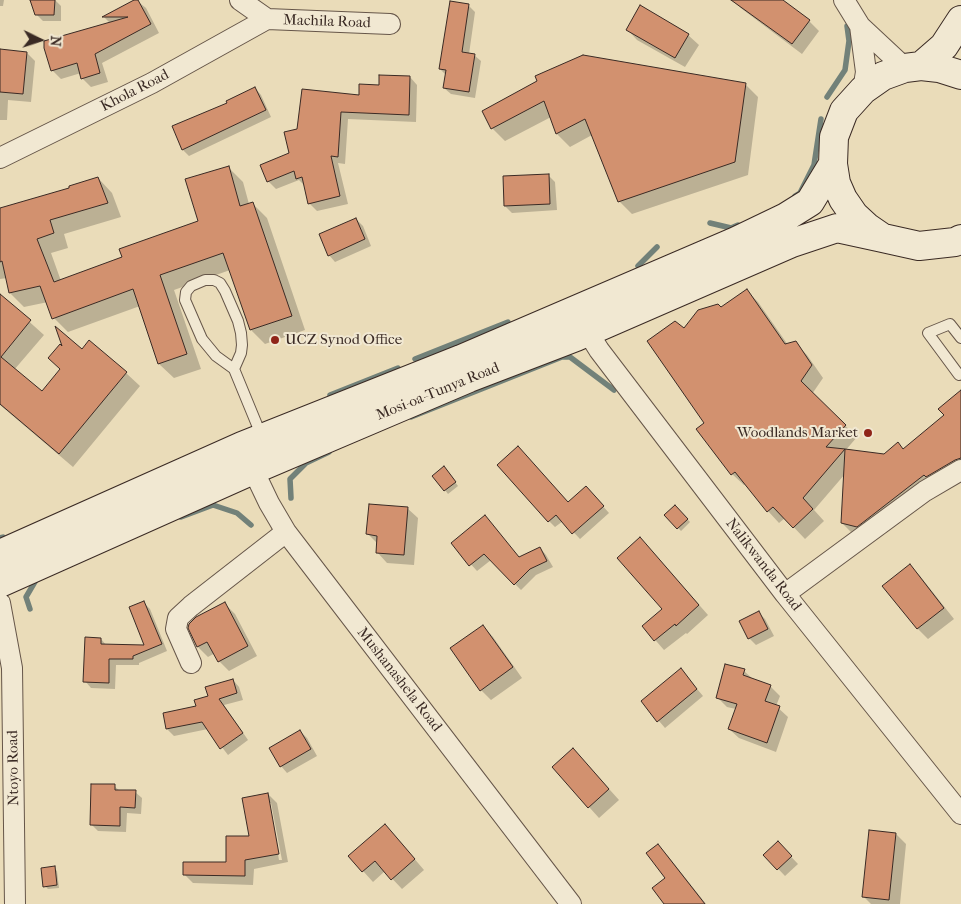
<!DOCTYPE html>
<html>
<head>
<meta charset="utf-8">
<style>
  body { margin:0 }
  #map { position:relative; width:961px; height:904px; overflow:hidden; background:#eadcb9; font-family:"IM FELL French Canon",serif }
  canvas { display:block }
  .north { position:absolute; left:15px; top:15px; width:50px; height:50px; -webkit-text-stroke:4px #f1e8d2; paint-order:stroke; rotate:94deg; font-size:14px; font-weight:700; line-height:20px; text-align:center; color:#3a2a24 }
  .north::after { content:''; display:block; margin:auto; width:18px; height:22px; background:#3a2a24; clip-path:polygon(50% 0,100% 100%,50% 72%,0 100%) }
</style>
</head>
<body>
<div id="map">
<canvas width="961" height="904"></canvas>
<div class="north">N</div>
</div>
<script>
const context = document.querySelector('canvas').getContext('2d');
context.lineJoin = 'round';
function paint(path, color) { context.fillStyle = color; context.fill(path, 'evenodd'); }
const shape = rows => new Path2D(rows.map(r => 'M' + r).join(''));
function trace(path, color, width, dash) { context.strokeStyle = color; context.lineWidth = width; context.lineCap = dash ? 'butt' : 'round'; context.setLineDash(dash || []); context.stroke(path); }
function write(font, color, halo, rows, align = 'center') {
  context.font = font + ' "IM FELL French Canon",serif'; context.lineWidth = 4; context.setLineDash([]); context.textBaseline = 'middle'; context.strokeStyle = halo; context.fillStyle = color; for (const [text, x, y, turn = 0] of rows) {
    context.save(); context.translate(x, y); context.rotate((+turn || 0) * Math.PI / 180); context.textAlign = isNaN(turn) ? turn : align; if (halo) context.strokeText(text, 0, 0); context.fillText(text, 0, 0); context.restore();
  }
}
paint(shape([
  [0,0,4,0,3,6,0,6],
  [32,0,55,0,61,6,61,21,43,21,36,14],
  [136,0,146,8,159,33,102,63,108,82,91,87,82,78,81,73,61,79,52,70,111,24,104,17],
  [732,0,781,0,809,21,819,31,802,54,742,9],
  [468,5,475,12,469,54,474,55,481,61,475,98,451,94,444,88,446,75,440,69],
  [627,29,688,35,699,45,685,67,637,40],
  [0,51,27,53,35,61,31,102,8,100,7,120,0,120],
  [410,77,417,85,416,122,348,119,345,164,338,163,348,204,317,211,309,203,305,186,299,180,276,189,268,181,291,154,299,130,380,86],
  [538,81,745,84,758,97,748,175,632,214,619,201,592,135,570,147,557,134,551,117,505,141,492,128],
  [255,88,261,95,271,117,189,156,183,150,173,127,229,103],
  [228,167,243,182,249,204,252,203,267,218,305,330,265,344,251,330,230,270,174,290,201,369,174,378,159,364,140,306,68,332,54,318,48,302,24,307,10,293,7,278,0,279,0,231,71,188,98,178,112,193,121,217,64,234,68,248,51,253,61,281,123,258,200,222],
  [548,175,555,182,557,210,512,213,505,206],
  [356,219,363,226,371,246,335,262,329,255],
  [747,291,758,302,788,345,795,343,807,355,823,378,812,394,857,437,845,451,884,455,898,444,904,450,945,415,961,391,961,475,854,535,842,523,845,474,814,510,824,521,805,539,785,518,779,523,768,511,746,484,744,485,732,474,706,423,684,330,721,309],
  [4,299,44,335,14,370,42,393,61,370,65,350,82,351,126,373,140,386,73,467,0,405,0,304],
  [447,471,458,486,448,494,434,476],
  [592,494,609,513,580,539,563,521,555,527,549,521,568,504],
  [675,506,690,522,681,531,666,515],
  [407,508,418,518,414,565,387,563,377,552,378,544,368,534],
  [452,543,520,558,540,548,546,555,553,567,536,575,521,590,491,560,477,571],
  [650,549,708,615,687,634,686,633,664,650,643,626,664,610],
  [910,566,920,576,954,619,928,639,918,629,884,586],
  [143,602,150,609,167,651,139,663,139,665,116,665,115,689,91,688,85,681,101,639,107,646,146,647],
  [225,604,235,614,257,656,229,671,219,661,215,653,208,657,198,647,190,627],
  [759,613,765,619,774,636,756,645,749,638],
  [483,626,493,637,522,678,491,700,481,690],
  [744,671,754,680,770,686,780,696,776,706,788,717,776,752,739,738,729,729,736,709,727,707,717,697],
  [687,677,703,696,665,728,642,701],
  [233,680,239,687,243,700,224,705,248,740,228,755,208,729,174,736,167,729,164,714,197,707],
  [300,731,307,738,317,756,287,773,281,766],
  [583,760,619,800,599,818,553,767],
  [114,786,120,791,135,792,142,798,141,814,127,813,126,832,98,831,91,824],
  [268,794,277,803,288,862,254,869,253,885,193,883,184,874,227,863,251,838],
  [269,803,271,803,282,860,279,860],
  [896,834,906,844,900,904,871,904,863,896],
  [395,836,424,870,402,889,385,871,373,882,363,871],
  [778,843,798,864,785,876,765,855],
  [658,846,668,856,706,904,666,904,667,878],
  [54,868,57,871,59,888,48,889,45,886]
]), '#0003');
trace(shape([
  [827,97,845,70,849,41,847,26],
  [795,196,800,193,814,165,821,119],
  [710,223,731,228,738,225],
  [638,266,657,247],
  [415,359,508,322],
  [330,395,398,368],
  [411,417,562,357,570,357,614,390],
  [291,498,290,479,306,463,329,452],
  [181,517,213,505,237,513,251,525],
  [0,538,3,537],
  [30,609,26,597,36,580,40,578]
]), '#728179', 5.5);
const building = shape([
  [30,0,55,0,54,15,35,15,30,0],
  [134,0,138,0,151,24,95,54,100,73,81,79,77,63,51,71,44,48,44,41,128,17,102,17,134,0],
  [731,0,783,0,810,20,792,44,731,0],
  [450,1,469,4,462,52,475,54,469,92,443,88,446,70,439,69,450,1],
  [640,5,689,34,675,58,626,30,640,5],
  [0,49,27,52,23,94,0,92,0,49],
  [583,55,746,83,735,162,618,202,585,119,556,134,544,101,491,129,482,111,537,81,535,76,583,55],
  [379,75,410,76,409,115,341,112,338,157,331,156,340,196,308,204,302,177,296,179,294,171,267,182,260,165,289,153,284,132,297,129,302,89,359,95,359,84,379,85,379,75],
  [255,87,266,110,182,150,172,126,227,103,226,101,255,87],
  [229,166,240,206,253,202,292,316,250,330,223,253,160,275,187,354,158,364,133,289,52,319,40,286,9,293,2,261,0,262,0,208,69,188,69,186,98,177,108,203,50,220,54,233,37,239,54,282,122,257,119,249,198,221,185,179,229,166],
  [549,174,550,204,504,206,503,176,549,174],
  [356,218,365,239,328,256,319,234,356,218],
  [747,289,785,344,796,341,812,365,801,381,846,425,826,447,845,449,803,498,813,509,793,528,773,507,767,512,735,472,731,475,696,429,704,423,647,341,675,321,684,328,698,310,718,304,721,307,747,289],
  [0,294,31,320,1,357,42,391,60,369,48,358,60,344,62,346,55,326,82,349,89,340,127,372,59,454,0,404,0,294],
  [961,390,961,458,955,460,926,477,924,475,857,527,841,523,845,449,884,454,898,442,903,449,944,415,938,409,961,390],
  [518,446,568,502,586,486,604,506,572,534,556,515,548,522,497,465,518,446],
  [444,466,456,482,444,491,432,476,444,466],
  [369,504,408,507,404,555,376,553,377,536,366,534,369,504],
  [675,505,688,519,677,529,664,515,675,505],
  [485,515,519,557,540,547,547,561,530,569,514,585,484,554,469,566,451,543,485,515],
  [640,537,699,605,676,626,675,624,654,641,642,626,662,609,617,558,640,537],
  [910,564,944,608,917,629,882,586,910,564],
  [144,601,162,644,133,656,133,659,109,659,109,683,83,682,85,637,101,638,101,644,144,645,129,607,144,601],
  [225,602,248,646,218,662,207,642,197,647,188,628,189,624,196,617,225,602],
  [759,611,768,629,748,639,739,621,759,611],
  [483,625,513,667,480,691,450,648,483,625],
  [725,664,745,669,743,675,771,685,765,701,780,706,767,743,728,729,737,704,716,698,725,664],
  [681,668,697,689,657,722,641,701,681,668],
  [233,679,237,693,219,699,243,733,220,749,202,722,166,729,163,713,196,706,194,700,208,696,205,687,233,679],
  [300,730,311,749,280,767,269,748,300,730],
  [573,748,609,789,588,808,552,767,573,748],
  [91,784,115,784,115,790,136,790,135,808,120,807,120,826,90,825,91,784],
  [268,793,279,854,245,860,245,876,183,875,183,862,226,862,226,836,249,836,242,798,268,793],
  [385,824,415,859,391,880,375,861,362,872,348,856,385,824],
  [869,830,896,833,889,900,862,897,869,830],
  [778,841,792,856,777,870,763,855,778,841],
  [658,844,705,904,664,904,652,888,665,878,646,853,658,844],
  [55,866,57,885,43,887,41,868,55,866]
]);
paint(building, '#d2916f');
trace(building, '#3a2a24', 1);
const lane = shape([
  [234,369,241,353,242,345,241,333,238,321,225,291,220,283,214,280,205,280,191,286,186,292,185,300,202,339,216,356,234,369,262,437],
  [959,375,928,333,950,324,961,338]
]);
const street = shape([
  [240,0,267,19,390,24],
  [844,0,860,26,905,68],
  [860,26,866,72,863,90],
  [0,158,152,83,267,19],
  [581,321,599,350,785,594,961,814],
  [247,457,269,503,286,532,571,904],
  [785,594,925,491,961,470],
  [0,603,12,668,15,904],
  [191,663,176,629,178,618,191,606,286,532]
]);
const secondary = shape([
  [921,66,944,46,961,20],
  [961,75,939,68,921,66,905,68,883,76,863,90,844,111,834,137,833,164,836,183,843,199,854,215,867,227,883,238,919,246,955,242,961,239],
  [0,554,242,446,461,359,736,241,786,217,810,202,833,164],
  [0,583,253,470,469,378,576,337,792,243,837,228,883,238]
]);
trace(lane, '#665649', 12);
trace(street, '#665649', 22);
trace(secondary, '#3a2a24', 30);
trace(lane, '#f1e8d2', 10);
trace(street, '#f1e8d2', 20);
trace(secondary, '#f1e8d2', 28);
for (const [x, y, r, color] of [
  [275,340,5,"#8f2418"],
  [868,433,5,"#8f2418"]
]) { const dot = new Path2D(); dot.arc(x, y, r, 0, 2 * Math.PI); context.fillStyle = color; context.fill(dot); trace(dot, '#f1e8d2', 2); }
write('15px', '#3a2a24', '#f1e8d2', [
  ["Machila Road",327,22,2],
  ["Khola Road",135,91,-27],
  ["Mosi-oa-Tunya Road",438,392,-22],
  ["Nalikwanda Road",763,565,52],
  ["Mushanashela Road",399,680,52],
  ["Ntoyo Road",14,768,-91]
]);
write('15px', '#3a2a24', '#f1e8d2', [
  ["UCZ Synod Office",285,340],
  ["Woodlands Market",858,433,"right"]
], 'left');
</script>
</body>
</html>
